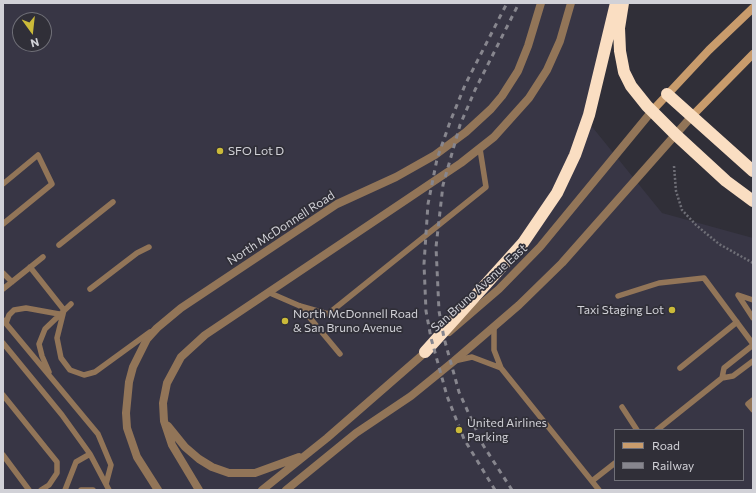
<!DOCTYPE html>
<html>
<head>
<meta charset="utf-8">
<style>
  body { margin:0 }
  #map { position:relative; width:756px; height:493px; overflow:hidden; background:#302f38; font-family:Commissioner,sans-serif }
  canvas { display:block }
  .frame { position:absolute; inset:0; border:4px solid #d1d1d7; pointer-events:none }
  .legend { position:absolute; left:614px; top:429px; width:130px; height:52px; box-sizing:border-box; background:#302f38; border:1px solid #707078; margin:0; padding:5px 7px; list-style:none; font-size:12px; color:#d1d1d7 }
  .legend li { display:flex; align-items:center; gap:8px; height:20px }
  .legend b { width:20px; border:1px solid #707078 }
  .north { position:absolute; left:12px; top:12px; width:40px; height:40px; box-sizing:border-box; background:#302f38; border:1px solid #707078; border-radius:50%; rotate:165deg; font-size:11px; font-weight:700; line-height:16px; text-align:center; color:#d1d1d7 }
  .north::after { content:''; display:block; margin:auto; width:14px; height:18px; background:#cbba39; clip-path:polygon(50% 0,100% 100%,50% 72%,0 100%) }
</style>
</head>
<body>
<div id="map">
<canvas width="756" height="493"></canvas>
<div class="frame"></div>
<ul class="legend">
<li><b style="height:5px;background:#c99c6c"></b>Road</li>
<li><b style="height:5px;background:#87868e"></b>Railway</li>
</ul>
<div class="north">N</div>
</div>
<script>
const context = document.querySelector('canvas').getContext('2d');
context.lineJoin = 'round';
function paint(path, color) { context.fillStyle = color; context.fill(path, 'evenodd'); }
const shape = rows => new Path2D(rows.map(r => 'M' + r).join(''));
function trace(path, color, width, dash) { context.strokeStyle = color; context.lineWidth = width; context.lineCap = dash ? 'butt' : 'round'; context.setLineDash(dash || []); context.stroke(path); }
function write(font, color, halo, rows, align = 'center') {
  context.font = font + ' Commissioner,sans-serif'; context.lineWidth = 3.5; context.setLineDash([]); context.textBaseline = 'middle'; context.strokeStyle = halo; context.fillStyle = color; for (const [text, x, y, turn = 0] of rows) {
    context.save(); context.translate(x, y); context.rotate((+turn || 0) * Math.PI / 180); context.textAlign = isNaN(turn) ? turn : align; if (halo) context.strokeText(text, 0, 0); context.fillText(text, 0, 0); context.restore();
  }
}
paint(shape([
  [3,3,616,3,589,123,662,213,753,238,753,490,3,490],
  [20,20,44,20,44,44,20,44],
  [615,430,743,430,743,480,615,480]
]), '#383645');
trace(shape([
  [674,166,676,191,682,210,696,225,719,244,753,263]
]), '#6f6f77', 2.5, [2, 2]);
trace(shape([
  [3,184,38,155,52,184,3,224],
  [59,245,113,202],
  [30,267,64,310,57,338,61,358,70,370,84,375,95,372,150,332],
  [3,273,12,282],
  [3,289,43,257],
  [90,289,137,253,149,247],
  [270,293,300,306,328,314,486,187,480,149],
  [618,296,659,283,704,278,753,344],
  [753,300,738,295,753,318],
  [300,306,340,354],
  [3,320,98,434,111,465,106,484],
  [6,323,9,315,14,310,26,308,59,314],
  [494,328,494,350,501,368,599,490],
  [3,343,62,415,90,454,109,490],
  [454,361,472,357,501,368],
  [680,368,737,322],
  [49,372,42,356,39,344,45,329,71,304],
  [722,378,724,368,753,345],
  [3,395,57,462,57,473,49,485,41,490],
  [753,400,748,404,753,410],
  [622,407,637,430],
  [657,430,722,378,733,376,753,361],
  [3,455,29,490],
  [592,481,615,463],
  [65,490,76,462,90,454],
  [81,490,93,490]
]), '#927558', 5.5);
trace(shape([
  [449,332,499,289,540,247,652,111],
  [168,426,185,447,199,459,212,467,229,473,255,473,299,457],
  [158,490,137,457,127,428,126,413,129,382,133,367,147,339,157,328,181,308,337,204,396,177,435,155,466,132,491,109,502,96,518,71,528,46,541,3],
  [199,490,172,445,164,421,163,403,167,383,181,357,205,335,461,163,494,137,529,98,547,70,560,41,571,3],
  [262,490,327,438,428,350],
  [286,490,356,433,411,396,454,361,519,305,562,263,692,116]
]), '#927558', 8);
trace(shape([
  [652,111,709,50,753,8],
  [692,116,753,54]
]), '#c99c6c', 8);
trace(shape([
  [623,3,619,28,620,51,624,72,631,86,647,106,676,135,726,181,753,201],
  [667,94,753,171],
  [425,352,523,243,557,193,575,155,589,115,616,3]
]), '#fadec2', 12);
trace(shape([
  [495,490,464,439,447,396,431,338,426,311,424,264,428,204,437,159,450,122,465,85,507,3],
  [512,490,483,445,459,392,444,338,439,311,436,247,443,185,460,125,475,90,519,3]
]), '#87868e', 3, [5, 5]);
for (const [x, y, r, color] of [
  [220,151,4,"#cbba39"],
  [672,310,4,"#cbba39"],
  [285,321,4,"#cbba39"],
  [459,430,4,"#cbba39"]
]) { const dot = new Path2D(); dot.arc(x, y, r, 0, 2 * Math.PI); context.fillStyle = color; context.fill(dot); trace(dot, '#302f38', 1.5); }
write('12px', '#d1d1d7', '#302f38', [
  ["SFO Lot D",228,151],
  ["Taxi Staging Lot",664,310,"right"],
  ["North McDonnell Road",293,314],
  ["& San Bruno Avenue",293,328],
  ["United Airlines",467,423],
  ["Parking",467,437]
], 'left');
write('12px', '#d1d1d7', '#302f38', [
  ["North McDonnell Road",281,228,-33],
  ["San Bruno Avenue East",479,288,-42]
]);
</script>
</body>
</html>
